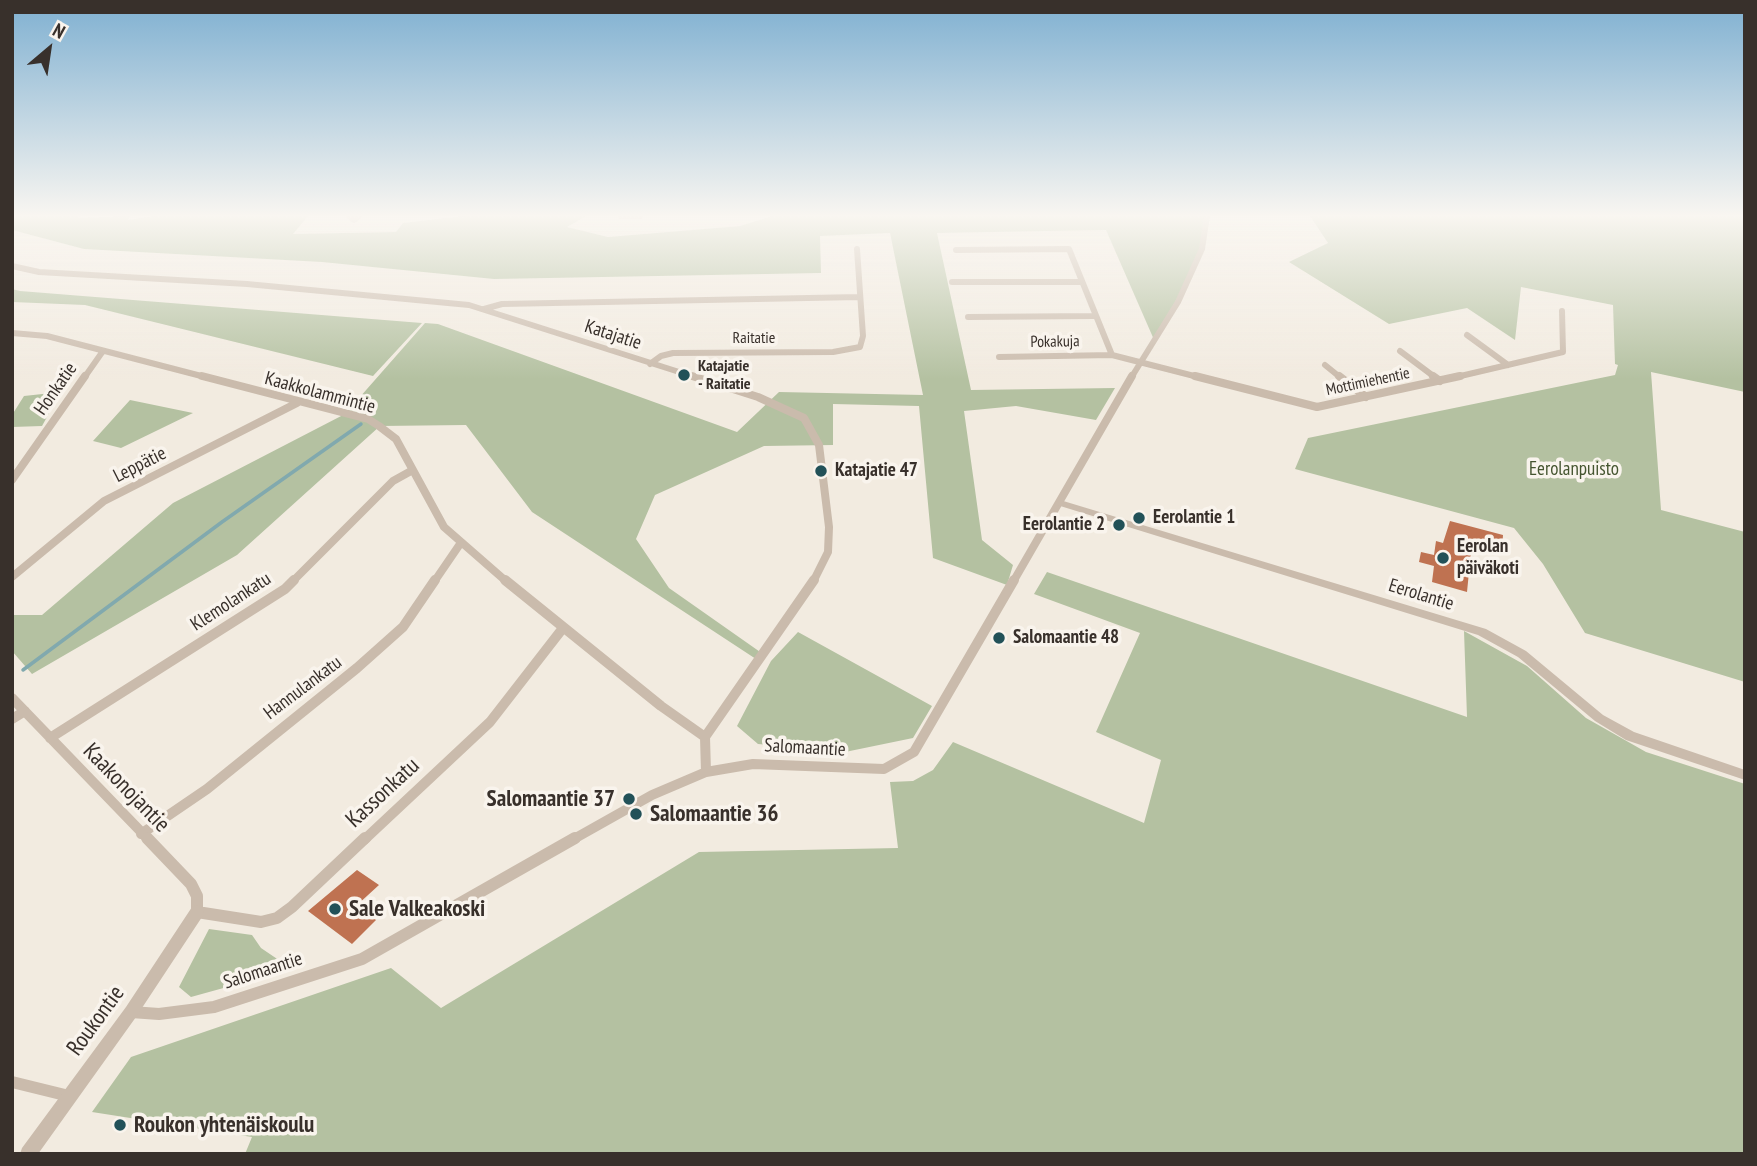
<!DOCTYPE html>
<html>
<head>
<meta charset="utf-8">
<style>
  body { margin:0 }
  #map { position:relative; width:1757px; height:1166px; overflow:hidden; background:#f2ebe0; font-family:"PT Sans Narrow",sans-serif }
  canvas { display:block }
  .frame { position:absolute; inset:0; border:14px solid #38302b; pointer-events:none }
  .north { position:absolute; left:14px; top:14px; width:70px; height:70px; -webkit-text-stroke:5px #f9f4ed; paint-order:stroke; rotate:29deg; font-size:19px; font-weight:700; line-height:28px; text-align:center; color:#38302b }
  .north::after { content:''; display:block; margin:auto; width:24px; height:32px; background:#38302b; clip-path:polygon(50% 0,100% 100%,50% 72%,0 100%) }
</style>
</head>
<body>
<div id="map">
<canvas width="1757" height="1166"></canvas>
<div class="frame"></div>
<div class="north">N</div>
</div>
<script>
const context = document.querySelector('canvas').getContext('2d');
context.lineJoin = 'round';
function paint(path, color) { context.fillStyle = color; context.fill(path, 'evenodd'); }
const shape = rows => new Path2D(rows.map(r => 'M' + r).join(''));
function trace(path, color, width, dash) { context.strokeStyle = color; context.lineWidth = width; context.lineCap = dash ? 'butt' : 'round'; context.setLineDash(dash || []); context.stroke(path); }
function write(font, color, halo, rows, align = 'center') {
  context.font = font + ' "PT Sans Narrow",sans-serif'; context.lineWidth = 7; context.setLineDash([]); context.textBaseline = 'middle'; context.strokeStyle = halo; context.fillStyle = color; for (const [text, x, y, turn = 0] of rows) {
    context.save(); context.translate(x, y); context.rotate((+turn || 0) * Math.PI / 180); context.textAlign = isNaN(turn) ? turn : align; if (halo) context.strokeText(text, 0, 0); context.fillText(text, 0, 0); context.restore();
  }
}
paint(shape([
  [12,216,80,216,79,218,130,216,128,220,156,216,308,216,293,234,396,232,403,223,464,216,586,216,567,227,608,237,740,226,772,216,1205,216,1202,249,1155,342,1106,230,937,233,971,390,1115,388,1096,420,1016,406,964,411,982,540,1013,565,1007,585,933,558,919,406,833,404,833,445,764,446,655,495,636,539,669,588,763,654,759,661,532,512,466,425,380,426,237,555,32,674,12,651,12,615,42,615,173,503,345,414,425,323,438,324,737,432,779,392,923,395,890,233,820,236,821,273,494,279,322,262,84,249,12,230],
  [1310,216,1745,216,1745,392,1651,372,1661,510,1745,532,1745,682,1585,633,1543,564,1514,528,1295,469,1308,438,1615,375,1618,365,1615,364,1613,305,1521,287,1515,340,1467,308,1389,324,1289,262,1328,243],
  [12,289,20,291,422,323,373,376,85,305,12,302],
  [61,392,42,426,12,427,12,415,24,396],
  [130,400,193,413,121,448,93,441],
  [1047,572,1467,717,1464,631,1527,666,1586,718,1646,752,1745,784,1745,1154,245,1154,252,1137,92,1112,131,1057,391,968,441,1008,699,852,898,848,890,782,913,781,933,770,953,742,1144,823,1161,760,1096,732,1140,633,1034,594],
  [798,632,932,706,913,738,845,752,758,744,737,726,771,661],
  [209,929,252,935,261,948,292,969,191,997,179,987]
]), '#b4c1a1');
trace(shape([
  [23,670,222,522,361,424]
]), '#81a9ae', 3.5);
paint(shape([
  [1450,521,1503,535,1502,550,1472,542,1467,592,1432,582,1434,566,1419,562,1421,552,1434,555,1436,541,1443,543],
  [357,870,379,885,356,906,376,920,352,944,308,911]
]), '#bf7251');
trace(shape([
  [349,216,354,220,359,216],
  [621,216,640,216],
  [956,250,1069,249,1112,355,1202,378],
  [12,266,39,272,247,284,469,305,698,378],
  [952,282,1081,282],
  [484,309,502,304,859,297],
  [968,317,1094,316],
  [12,333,47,336,209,378],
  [1467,335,1508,365],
  [1400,351,1436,378],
  [999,357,1112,355],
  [650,364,661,356,673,353,833,352,860,347,863,336,857,249],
  [1325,365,1341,378],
  [84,378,103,351],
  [1131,378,1178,302,1202,249,1207,216],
  [1452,378,1563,352,1562,311]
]), '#cabbac', 6);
trace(shape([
  [202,376,368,419,379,426,396,439,444,527,507,582],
  [692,376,758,397,804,418,819,445,829,527,828,552,813,582],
  [1195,376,1317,407,1460,376],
  [1339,376,1366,397],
  [1433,376,1440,381],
  [12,480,85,376],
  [12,577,104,501,297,403],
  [292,582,393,481,411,471],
  [434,582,460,544],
  [1013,582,1132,376]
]), '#cabbac', 8);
trace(shape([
  [505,580,661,706,705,737],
  [12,698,149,840],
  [12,719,25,711],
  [50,738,285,589,294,580],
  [706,772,705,737,814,580],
  [141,834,207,789,357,668,403,627,435,580],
  [364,840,490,722,563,628],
  [572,840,652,795,706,772,753,764,884,769,914,752,1014,580]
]), '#cabbac', 10);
trace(shape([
  [147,838,191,884,197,896,197,912,261,922,277,918,292,907,365,838],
  [131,1012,159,1014,214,1007,362,959,575,838],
  [12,1082,69,1096]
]), '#cabbac', 12);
paint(shape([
  [1060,500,1486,629,1526,651,1603,715,1634,732,1745,770,1745,780,1626,740,1595,721,1518,657,1478,635,1057,505,1055,503,1060,500],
  [197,905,202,907,204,912,202,917,136,1017,38,1154,20,1154,22,1148,126,1007,192,907,197,905]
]), '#cabbac');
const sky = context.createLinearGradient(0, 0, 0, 379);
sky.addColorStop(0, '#7fb0d1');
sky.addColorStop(0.57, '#f9f6f1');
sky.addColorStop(1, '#f9f6f100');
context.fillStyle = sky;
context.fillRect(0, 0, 1757, 379);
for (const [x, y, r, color] of [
  [684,375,7,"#225158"],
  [821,471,7,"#225158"],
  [1139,518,7,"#225158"],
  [1119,525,7,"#225158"],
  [1443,558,7,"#225158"],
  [999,638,7,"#225158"],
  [629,799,7,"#225158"],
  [636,814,7,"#225158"],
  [335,909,7,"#225158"],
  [120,1125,7,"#225158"]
]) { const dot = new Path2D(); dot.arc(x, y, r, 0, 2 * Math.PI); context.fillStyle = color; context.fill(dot); trace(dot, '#f9f4ed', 2.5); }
write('16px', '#38302b', '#f9f4ed', [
  ["Raitatie",754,338],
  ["Pokakuja",1055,342,-1],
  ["Mottimiehentie",1368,382,-12]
]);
write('bold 16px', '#38302b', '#f9f4ed', [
  ["Katajatie",698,366],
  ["- Raitatie",698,384]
], 'left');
write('19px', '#38302b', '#f9f4ed', [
  ["Katajatie",613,335,18],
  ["Honkatie",56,389,-55],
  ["Kaakkolammintie",320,393,15],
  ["Leppätie",140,465,-27],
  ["Eerolantie",1421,595,17],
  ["Klemolankatu",231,602,-33],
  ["Hannulankatu",303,688,-37],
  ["Salomaantie",805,748,3],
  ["Salomaantie",263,971,-18]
]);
write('19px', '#455530', '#f9f4ed', [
  ["Eerolanpuisto",1574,470]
]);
write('bold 19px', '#38302b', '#f9f4ed', [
  ["Katajatie 47",835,471],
  ["Eerolantie 1",1153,518],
  ["Eerolantie 2",1105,525,"right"],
  ["Eerolan",1457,547],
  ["päiväkoti",1457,569],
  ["Salomaantie 48",1013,638]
], 'left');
write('23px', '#38302b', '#f9f4ed', [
  ["Kaakonojantie",126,788,46],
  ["Kassonkatu",383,793,-43],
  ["Roukontie",96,1021,-54]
]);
write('bold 23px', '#38302b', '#f9f4ed', [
  ["Salomaantie 37",615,799,"right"],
  ["Salomaantie 36",650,814],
  ["Sale Valkeakoski",349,909],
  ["Roukon yhtenäiskoulu",134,1125]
], 'left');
</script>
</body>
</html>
